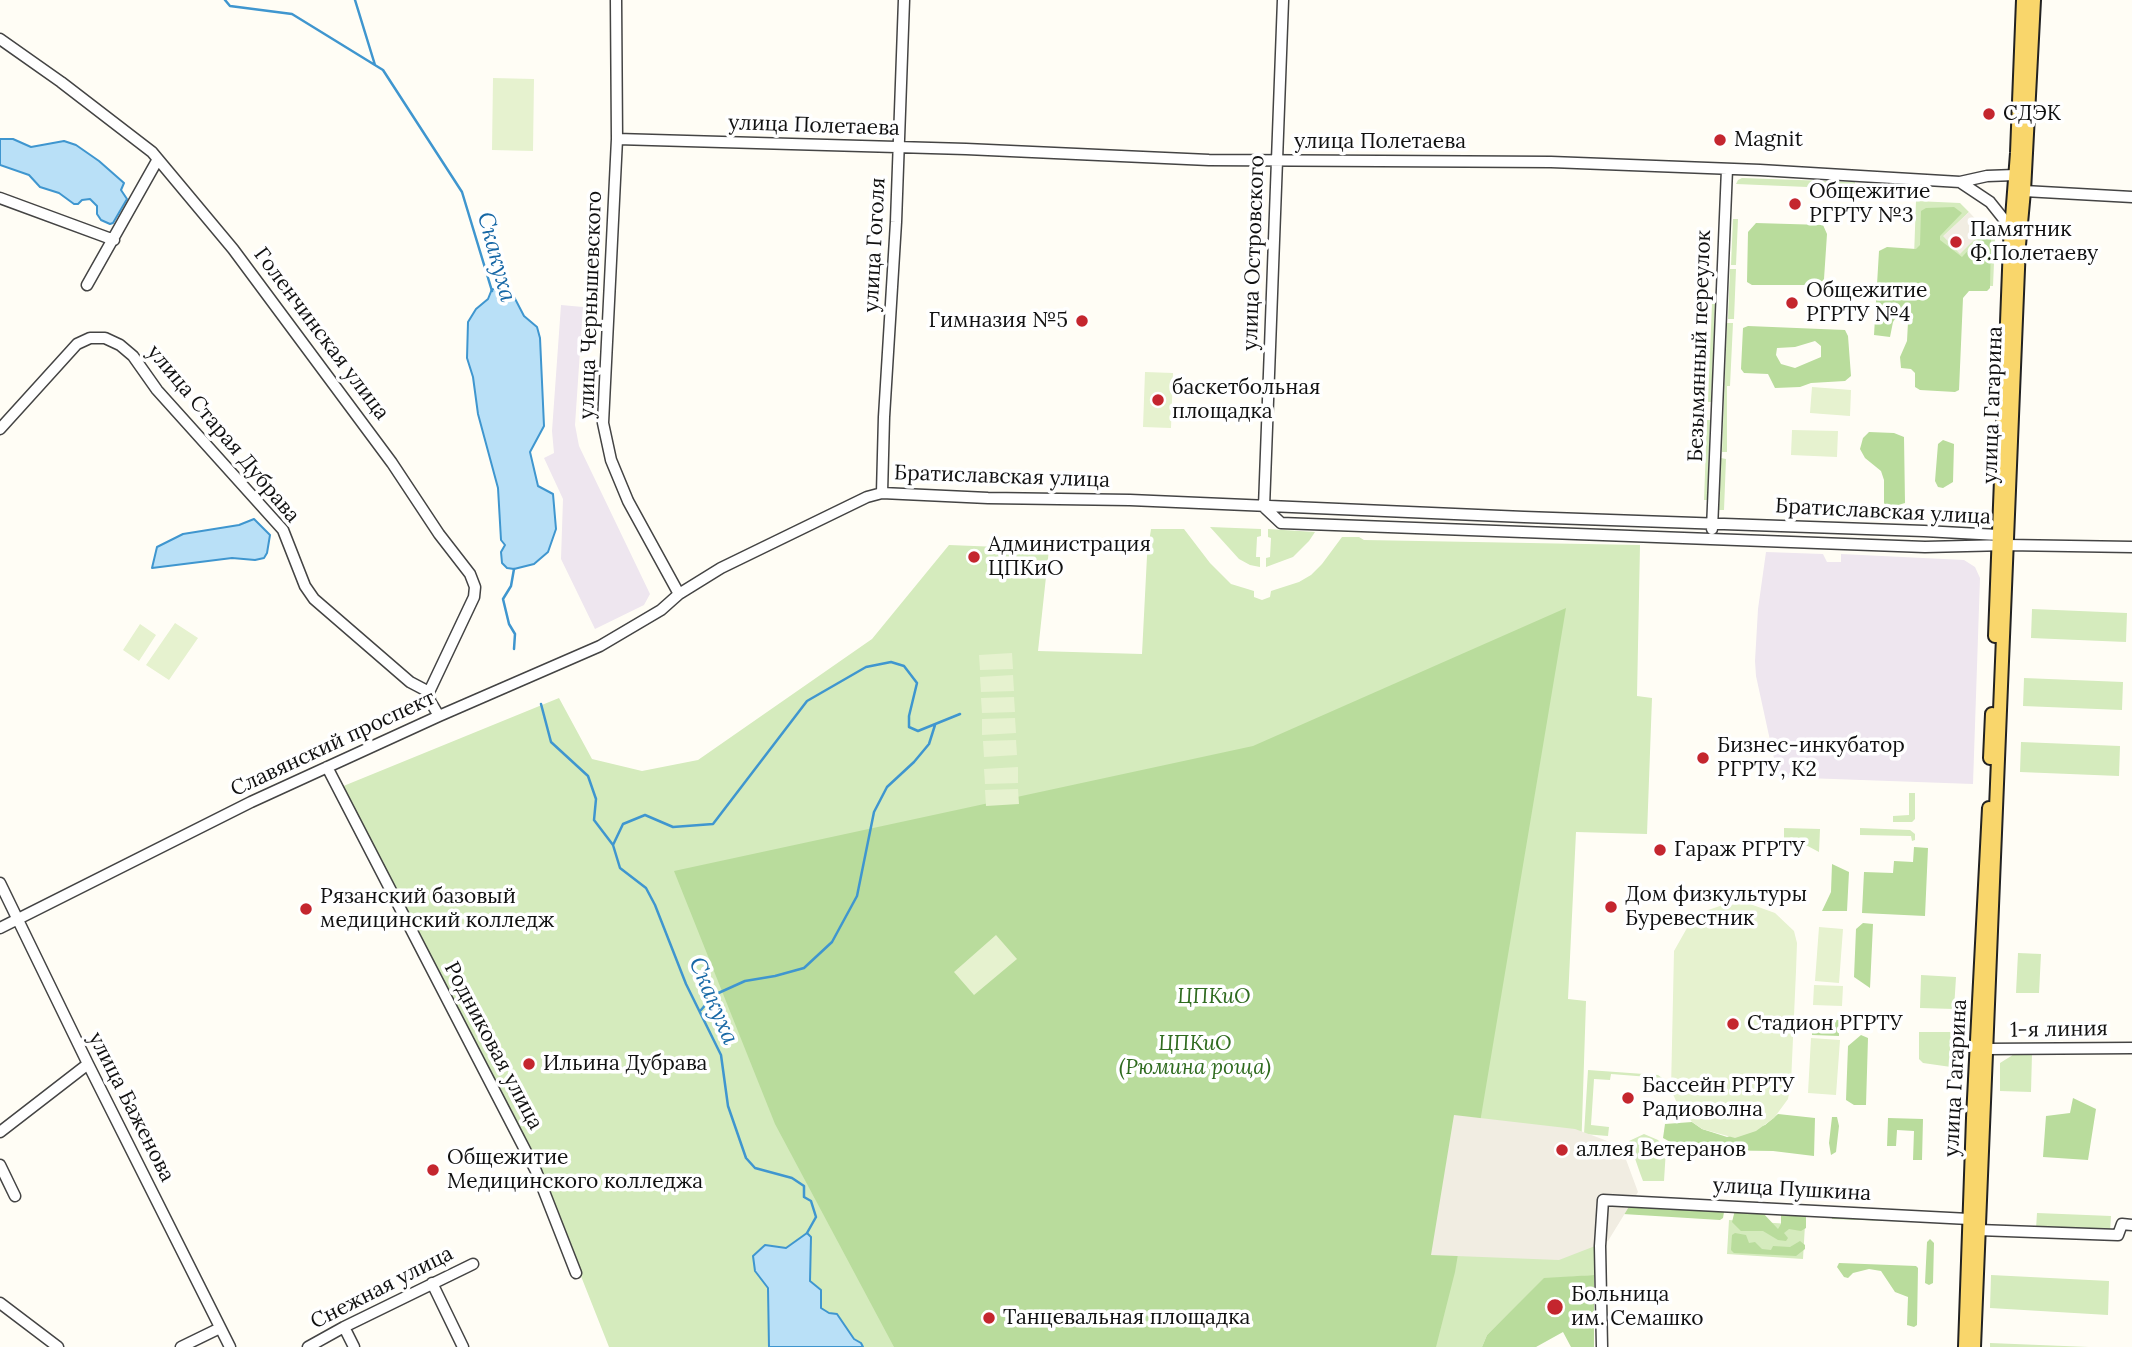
<!DOCTYPE html>
<html>
<head>
<meta charset="utf-8">
<style>
  body { margin:0 }
  canvas { display:block; background:#fffdf5 }
</style>
</head>
<body>
<canvas width="2132" height="1347"></canvas>
<script>
const context = document.querySelector('canvas').getContext('2d');
context.lineJoin = 'round';
function paint(path, color) { context.fillStyle = color; context.fill(path, 'evenodd'); }
const shape = rows => new Path2D(rows.map(r => 'M' + r).join(''));
function trace(path, color, width, dash) { context.strokeStyle = color; context.lineWidth = width; context.lineCap = dash ? 'butt' : 'round'; context.setLineDash(dash || []); context.stroke(path); }
function write(font, color, halo, rows, align = 'center') {
  context.font = font + ' Lora,serif'; context.lineWidth = 7; context.setLineDash([]); context.textBaseline = 'middle'; context.strokeStyle = halo; context.fillStyle = color; for (const [text, x, y, turn = 0] of rows) {
    context.save(); context.translate(x, y); context.rotate((+turn || 0) * Math.PI / 180); context.textAlign = isNaN(turn) ? turn : align; if (halo) context.strokeText(text, 0, 0); context.fillText(text, 0, 0); context.restore();
  }
}
paint(shape([
  [561,305,583,307,575,425,579,446,650,594,644,605,595,629,561,559,563,499,544,458,554,453,552,431],
  [1766,552,1823,554,1827,562,1841,562,1841,554,1964,560,1975,567,1980,578,1973,784,1778,777,1756,676,1755,661,1758,609]
]), '#eee6ef');
paint(shape([
  [1742,178,1855,182,1855,189,1736,184,1738,180],
  [1916,201,1960,203,1969,212,1944,236,1960,253,1985,229,1995,239,1993,286,1913,284],
  [1733,219,1738,219,1736,265,1731,265],
  [1730,269,1736,269,1734,319,1728,319],
  [1712,304,1715,304,1711,402,1708,402],
  [1727,323,1733,323,1730,386,1727,386,1727,452,1722,452],
  [1707,420,1710,420,1707,500,1704,500],
  [1721,458,1726,459,1724,510,1719,510],
  [1210,527,1261,529,1261,536,1257,537,1256,557,1260,557,1260,567,1250,565,1239,559],
  [1151,529,1184,529,1210,563,1231,584,1254,591,1254,597,1262,600,1270,597,1271,591,1299,582,1311,575,1322,564,1342,537,1359,537,1364,540,1640,545,1637,696,1652,698,1647,834,1576,832,1568,999,1586,1001,1581,1154,1594,1244,1594,1275,1544,1279,1487,1335,1482,1347,863,1347,861,1343,854,1339,837,1314,829,1313,821,1308,810,1281,811,1238,800,1239,786,1248,765,1245,755,1271,768,1288,769,1347,609,1347,539,1170,341,787,559,698,592,759,642,771,698,760,872,639,949,545,1049,549,1038,651,1142,654,1147,556],
  [1268,529,1315,532,1309,541,1293,557,1266,567,1266,558,1270,557,1271,538,1268,537],
  [2032,609,2127,613,2126,642,2031,638],
  [2024,678,2123,682,2122,710,2023,706],
  [2021,742,2120,746,2119,776,2020,772],
  [1909,793,1915,793,1915,819,1912,822,1893,822,1893,816,1909,815],
  [1784,828,1820,829,1819,852,1802,843,1784,842],
  [1860,828,1910,830,1915,834,1915,840,1912,841,1911,836,1860,835],
  [2018,953,2041,954,2039,993,2016,993],
  [1921,975,1956,977,1954,1009,1920,1008],
  [1919,1032,1952,1032,1951,1067,1923,1063,1919,1059],
  [2016,1053,2032,1053,2031,1092,2000,1091,2000,1063],
  [1588,1070,1658,1075,1662,1078,1611,1074,1610,1080,1594,1079,1591,1125,1609,1127,1608,1136,1584,1134],
  [1644,1134,1658,1140,1666,1149,1664,1181,1643,1181,1640,1173,1629,1141],
  [2037,1213,2111,1216,2110,1233,2036,1229],
  [1729,1220,1805,1225,1803,1259,1727,1254],
  [1991,1275,2109,1281,2108,1315,1990,1308],
  [1990,1343,2089,1347,1990,1347]
]), '#d5ebbd');
paint(shape([
  [1954,207,1962,213,1940,236,1940,240,1962,257,1982,236,1986,235,1991,239,1990,288,1987,291,1969,291,1963,298,1959,390,1955,392,1920,390,1915,387,1915,373,1911,369,1901,368,1900,357,1907,341,1908,322,1906,316,1898,314,1893,322,1890,337,1874,335,1879,251,1887,247,1916,249,1920,245,1921,211,1926,208],
  [1756,223,1823,225,1827,234,1824,279,1819,285,1752,285,1747,282,1748,232],
  [1748,326,1845,330,1848,336,1851,376,1845,381,1811,383,1800,387,1775,388,1768,374,1744,373,1741,369,1743,328],
  [1815,341,1821,346,1821,357,1795,368,1781,364,1776,355,1777,348,1795,347],
  [1869,432,1894,433,1904,437,1905,503,1888,508,1884,503,1884,480,1881,471,1865,458,1860,449,1863,438],
  [1943,440,1954,444,1953,482,1943,488,1938,487,1935,481,1938,444],
  [1566,608,1455,1272,1436,1347,894,1347,775,1124,674,871,1253,746],
  [1914,847,1928,848,1925,916,1862,913,1864,872,1893,873,1894,861,1913,862],
  [1832,864,1849,872,1847,911,1822,911,1831,892],
  [1863,923,1873,924,1870,988,1854,977,1856,929],
  [1813,1019,1839,1020,1839,1036,1812,1035],
  [1861,1035,1868,1038,1866,1105,1854,1105,1846,1100,1848,1046],
  [2073,1098,2096,1109,2088,1160,2043,1157,2046,1116,2070,1113],
  [1778,1114,1815,1118,1814,1156,1773,1151,1700,1150,1676,1145,1663,1138,1665,1124,1692,1122,1702,1129,1727,1137,1765,1125],
  [1832,1117,1837,1117,1839,1126,1836,1152,1831,1155,1829,1143],
  [1888,1118,1923,1119,1922,1160,1913,1160,1914,1131,1897,1130,1896,1146,1887,1146],
  [1621,1206,1721,1210,1724,1212,1723,1218,1720,1220,1623,1214],
  [1735,1210,1763,1213,1778,1229,1781,1224,1781,1213,1806,1214,1806,1228,1801,1231,1789,1229,1784,1233,1788,1238,1786,1241,1778,1240,1763,1231,1741,1231,1732,1222],
  [1831,1215,1918,1219,1918,1222,1832,1219],
  [1735,1233,1746,1235,1749,1243,1755,1242,1762,1249,1771,1250,1773,1246,1790,1247,1800,1241,1805,1245,1805,1249,1796,1256,1734,1253,1731,1250,1732,1235],
  [1930,1239,1934,1243,1933,1283,1929,1285,1925,1283,1927,1242],
  [1839,1263,1916,1266,1918,1268,1917,1325,1914,1327,1907,1325,1908,1297,1895,1292,1881,1271,1869,1269,1853,1273,1848,1278,1844,1277,1837,1267],
  [1594,1275,1594,1347,1571,1347,1563,1332,1536,1347,1482,1347,1487,1335,1544,1278]
]), '#b9dc9c');
paint(shape([
  [493,78,534,79,533,151,492,150],
  [1145,372,1173,373,1171,428,1143,427],
  [1812,387,1851,390,1850,416,1810,413],
  [1792,430,1838,431,1837,457,1791,455],
  [175,623,198,638,169,680,146,665],
  [140,624,156,635,139,661,123,650],
  [1012,653,1013,669,980,670,979,655],
  [1013,675,1014,691,981,692,980,677],
  [1014,697,1015,712,982,713,981,698],
  [1015,718,1016,733,982,735,982,719],
  [1016,740,1017,755,984,757,983,741],
  [1018,767,1018,783,985,784,984,769],
  [1018,789,1019,804,986,806,985,790],
  [1750,904,1775,913,1794,931,1797,943,1796,971,1791,1083,1788,1099,1774,1118,1756,1131,1735,1138,1702,1129,1692,1122,1677,1103,1671,1090,1674,951,1687,928,1708,910,1723,905],
  [1819,927,1843,929,1839,983,1815,981],
  [996,935,1017,959,974,995,954,972],
  [1814,985,1843,986,1842,1006,1813,1005],
  [1811,1038,1840,1040,1836,1095,1808,1093]
]), '#e6f2cf');
paint(shape([
  [1969,212,1985,229,1960,254,1943,236],
  [1454,1115,1575,1129,1621,1146,1638,1192,1608,1241,1559,1260,1431,1255]
]), '#f1ede2');
const water = shape([
  [0,139,13,139,31,147,64,141,76,145,99,161,124,183,121,190,127,199,113,223,110,224,101,220,97,214,97,206,90,199,82,200,78,204,74,204,59,193,40,187,29,175,0,165,0,139],
  [492,289,511,291,524,316,537,327,540,338,544,426,530,452,538,486,553,494,556,529,548,552,534,564,514,569,507,568,502,563,501,552,505,545,501,540,498,488,478,414,473,377,467,358,468,322,476,309,488,299,492,289],
  [254,519,270,535,267,553,264,558,255,560,232,558,152,568,157,547,183,534,239,525,254,519],
  [807,1233,811,1237,810,1281,821,1290,821,1308,829,1313,837,1314,854,1339,861,1343,863,1347,769,1347,768,1288,755,1271,753,1256,765,1245,786,1248,807,1233]
]);
paint(water, '#b9e0f7');
trace(water, '#3f96cf', 2);
trace(shape([
  [225,0,230,6,292,14,383,70,462,192,492,291],
  [355,0,375,65],
  [514,569,511,586,503,599,509,624,515,634,514,649],
  [541,704,551,742,588,776,596,799,594,820,613,845,620,868,646,888,655,905,686,984,721,1055,728,1106,746,1158,755,1168,792,1178,804,1186,804,1197,811,1201,816,1217,807,1233],
  [613,845,623,824,645,815,673,827,713,824,807,701,866,667,891,662,904,666,917,683,909,716,909,727,918,731,960,714],
  [701,1010,714,995,745,981,775,976,804,968,832,942,857,896,874,812,887,787,914,762,929,744,935,725]
]), '#3f96cf', 2.5);
const minor = shape([
  [616,0,617,139,603,423,611,460,628,501,679,594],
  [0,39,61,82,152,152,233,249,392,463,439,534,470,574,475,587,474,597,429,692,430,701,439,716],
  [617,139,966,149,1209,160,1551,162,1760,170,1960,182,1987,176,2015,175],
  [1960,182,1990,202,2006,222,2010,233],
  [2024,191,2132,197],
  [0,198,114,240],
  [87,285,158,159],
  [0,429,77,344,90,338,105,338,120,345,133,356,157,390,283,530,305,586,314,599,410,682,429,692],
  [882,493,884,417,896,222,904,0],
  [1264,507,1281,523,1925,547,2007,545,2132,547],
  [1264,507,1283,0],
  [1712,529,1727,169],
  [327,767,536,1171,576,1273],
  [0,883,88,1064,230,1347],
  [0,928,251,802,439,716,600,646,661,610,679,594,721,568,867,497,882,493,988,498,1130,500,1524,517,1924,531,1998,535,2002,539],
  [1987,1049,2132,1048],
  [0,1132,88,1064],
  [0,1165,15,1196],
  [1978,1230,2118,1235,2122,1224,2132,1225],
  [432,1283,463,1347],
  [0,1303,58,1347],
  [344,1327,354,1347],
  [181,1347,220,1328],
  [308,1347,344,1327,473,1264],
  [1602,1347,1600,1246,1603,1200,1969,1219]
]);
const major = shape([
  [1995,636,2010,244,2017,153,2023,0],
  [1990,758,1992,714],
  [1965,1347,1973,1118,1989,808],
  [1974,1347,2019,245,2024,191,2034,0]
]);
trace(minor, '#444', 13);
trace(major, '#222', 16);
trace(minor, '#fff', 10);
trace(major, '#f9d66b', 12);
for (const [x, y, r, color] of [
  [1989,114,7,"#c4262e"],
  [1720,140,7,"#c4262e"],
  [1795,204,7,"#c4262e"],
  [1956,242,7,"#c4262e"],
  [1792,303,7,"#c4262e"],
  [1082,321,7,"#c4262e"],
  [1158,400,7,"#c4262e"],
  [974,557,7,"#c4262e"],
  [1703,758,7,"#c4262e"],
  [1660,850,7,"#c4262e"],
  [1611,907,7,"#c4262e"],
  [306,909,7,"#c4262e"],
  [1733,1024,7,"#c4262e"],
  [529,1064,7,"#c4262e"],
  [1628,1098,7,"#c4262e"],
  [1562,1150,7,"#c4262e"],
  [433,1170,7,"#c4262e"],
  [1555,1307,9,"#c4262e"],
  [989,1318,7,"#c4262e"]
]) { const dot = new Path2D(); dot.arc(x, y, r, 0, 2 * Math.PI); context.fillStyle = color; context.fill(dot); trace(dot, '#fff', 2.5); }
write('21px', '#111', '#fff', [
  ["СДЭК",2003,114],
  ["Magnit",1734,140],
  ["Общежитие",1809,192],
  ["РГРТУ №3",1809,216],
  ["Памятник",1970,230],
  ["Ф.Полетаеву",1970,254],
  ["Общежитие",1806,291],
  ["РГРТУ №4",1806,315],
  ["Гимназия №5",1068,321,"right"],
  ["баскетбольная",1172,388],
  ["площадка",1172,412],
  ["Администрация",988,545],
  ["ЦПКиО",988,569],
  ["Бизнес-инкубатор",1717,746],
  ["РГРТУ, К2",1717,770],
  ["Гараж РГРТУ",1674,850],
  ["Дом физкультуры",1625,895],
  ["Буревестник",1625,919],
  ["Рязанский базовый",320,897],
  ["медицинский колледж",320,921],
  ["Стадион РГРТУ",1747,1024],
  ["Ильина Дубрава",543,1064],
  ["Бассейн РГРТУ",1642,1086],
  ["Радиоволна",1642,1110],
  ["аллея Ветеранов",1576,1150],
  ["Общежитие",447,1158],
  ["Медицинского колледжа",447,1182],
  ["Больница",1571,1295],
  ["им. Семашко",1571,1319],
  ["Танцевальная площадка",1003,1318]
], 'left');
write('21px', '#111', '#fff', [
  ["улица Полетаева",814,126,2],
  ["улица Полетаева",1380,142],
  ["улица Гоголя",875,245,-87],
  ["улица Островского",1254,253,-88],
  ["улица Чернышевского",591,305,-88],
  ["Голенчинская улица",321,334,53],
  ["Безымянный переулок",1700,346,-88],
  ["улица Гагарина",1993,405,-88],
  ["улица Старая Дубрава",223,434,50],
  ["Братиславская улица",1002,477,2],
  ["Братиславская улица",1883,512,3],
  ["Славянский проспект",333,744,-25],
  ["1-я линия",2059,1030,-1],
  ["Родниковая улица",493,1046,62],
  ["улица Гагарина",1956,1078,-87],
  ["улица Баженова",131,1107,63],
  ["улица Пушкина",1792,1190,3],
  ["Снежная улица",382,1288,-27]
]);
write('italic 21px', '#2f6b1f', '#fff', [
  ["ЦПКиО",1214,997],
  ["ЦПКиО",1195,1044],
  ["(Рюмина роща)",1195,1068]
]);
write('italic 23px', '#1768a6', '#fff', [
  ["Скакуха",496,257,75],
  ["Скакуха",713,1001,67]
]);
</script>
</body>
</html>
